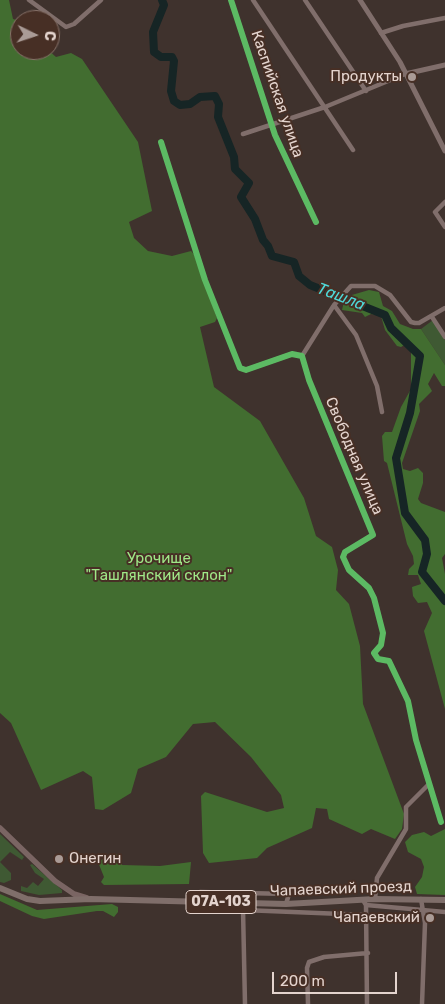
<!DOCTYPE html>
<html>
<head>
<meta charset="utf-8">
<style>
  body { margin:0 }
  #map { position:relative; width:445px; height:1004px; overflow:hidden; background:#3f322d; font-family:Rubik,sans-serif }
  canvas { display:block }
  .north { position:absolute; left:10px; top:10px; width:50px; height:50px; box-sizing:border-box; background:#472f25; border:1px solid #867169; border-radius:50%; rotate:94deg; font-size:14px; font-weight:700; line-height:20px; text-align:center; color:#e4d4ce }
  .north::after { content:''; display:block; margin:auto; width:18px; height:22px; background:#aa9b96; clip-path:polygon(50% 0,100% 100%,50% 72%,0 100%) }
  .scale { position:absolute; left:272px; top:972px; width:125px; height:22px; box-sizing:border-box; border:2px solid #e4d4ce; border-top:0; padding-left:6px; font-size:15px; line-height:18px; white-space:nowrap; color:#e4d4ce; -webkit-text-stroke:4px #472f25; paint-order:stroke }
</style>
</head>
<body>
<div id="map">
<canvas width="445" height="1004"></canvas>
<div class="north">С</div>
<div class="scale">200 m</div>
</div>
<script>
const context = document.querySelector('canvas').getContext('2d');
context.lineJoin = 'round';
function paint(path, color) { context.fillStyle = color; context.fill(path, 'evenodd'); }
const shape = rows => new Path2D(rows.map(r => 'M' + r).join(''));
function trace(path, color, width, dash) { context.strokeStyle = color; context.lineWidth = width; context.lineCap = dash ? 'butt' : 'round'; context.setLineDash(dash || []); context.stroke(path); }
function write(font, color, halo, rows, align = 'center') {
  context.font = font + ' Rubik,sans-serif'; context.lineWidth = 4; context.setLineDash([]); context.textBaseline = 'middle'; context.strokeStyle = halo; context.fillStyle = color; for (const [text, x, y, turn = 0] of rows) {
    context.save(); context.translate(x, y); context.rotate((+turn || 0) * Math.PI / 180); context.textAlign = isNaN(turn) ? turn : align; if (halo) context.strokeText(text, 0, 0); context.fillText(text, 0, 0); context.restore();
  }
}
paint(shape([
  [433,320,445,340,445,365,421,329],
  [0,834,24,857,22,860,10,852,0,862,11,873,11,880,4,883,0,882],
  [32,864,62,890,62,893,39,895,21,891,21,886,27,888,33,882,38,886,44,879,35,873,30,865]
]), '#3f5933');
paint(shape([
  [0,0,9,0,13,19,20,21,20,50,48,50,56,57,71,53,82,59,138,142,152,211,129,222,134,238,148,251,172,256,191,251,194,254,217,318,215,322,200,327,214,387,260,421,304,498,316,536,332,547,338,570,336,590,349,604,360,646,363,704,404,814,402,829,395,839,371,829,362,834,329,819,327,809,316,808,312,828,267,848,257,858,209,863,203,853,201,796,205,792,267,812,284,808,281,795,251,757,215,722,193,724,166,757,138,769,131,793,103,810,95,809,92,777,83,771,41,790,11,723,0,713],
  [369,290,379,292,383,306,392,311,400,324,413,329,421,329,445,365,445,386,442,386,434,373,428,384,432,391,419,404,420,411,402,463,403,469,410,471,418,468,423,473,423,483,418,499,421,503,445,512,445,554,442,558,445,574,445,709,424,631,432,613,427,602,418,603,413,596,412,587,421,584,418,575,408,575,409,569,414,564,413,556,407,544,387,463,384,461,382,436,385,432,392,432,401,407,411,389,411,349,406,344,401,347,397,346,385,330,381,316,371,314,365,317,362,313,342,310,345,297],
  [445,829,445,895,417,894,415,887,422,877,424,867,421,859,408,852,405,842,412,835,424,832,431,836],
  [111,854,121,854,122,865,160,866,191,862,189,884,104,885,101,882,104,877,98,862],
  [0,894,37,910,112,904,118,907,118,912,114,917,103,911,97,911,44,919,32,916,0,901]
]), '#426d30');
trace(shape([
  [162,0,164,5,153,32,154,52,161,57,172,57,174,61,171,91,174,101,180,105,190,104,200,97,215,96,219,104,218,117,234,157,235,169,249,183,241,197,255,219,263,240,268,246,272,256,294,262,299,276,310,285,385,315,391,328,420,356,410,413,396,458,405,513,425,540,427,554,422,572,445,601]
]), '#162525', 8);
trace(shape([
  [29,0,66,27,74,24,101,0],
  [231,0,275,135,316,222],
  [253,0,353,150],
  [305,0,366,91],
  [381,33,403,26,445,18],
  [243,134,325,107,405,74],
  [161,142,205,280,240,368,246,370,292,354,302,356,309,380,373,535,345,552,343,557,349,570,369,588,374,598,383,633,381,645,374,653,378,659,389,661,408,701,416,740,441,822],
  [445,202,435,212,445,227],
  [334,305,356,335,377,386,382,412],
  [432,317,445,337],
  [302,356,334,305,351,286,375,286,390,295,411,322,415,323,419,323,445,308],
  [200,892,289,894,286,904],
  [375,899,377,878,406,829,406,807,429,784],
  [421,899,425,923,422,1004],
  [363,900,366,905,367,1004],
  [366,905,445,912],
  [243,909,245,1004],
  [243,910,367,915],
  [308,1004,307,968,309,962,324,957,368,953]
]), '#806e6b', 4.5);
trace(shape([
  [360,0,400,62,445,151],
  [405,74,445,65]
]), '#806e6b', 5);
trace(shape([
  [0,828,55,881,74,894,87,898]
]), '#7a6563', 5.5);
trace(shape([
  [0,888,27,899,40,901,91,899,286,904,375,899,445,900]
]), '#7f6e6a', 6);
trace(shape([
  [231,0,275,135,316,222],
  [161,142,205,280,240,368,246,370,292,354,302,356,309,380,373,535,345,552,343,557,349,570,369,588,374,598,383,633,381,645,374,653,378,659,389,661,408,701,416,740,441,822]
]), '#5cba63', 6);
for (const [x, y, r, color] of [
  [412,77,5,"#aa9b96"],
  [59,859,5,"#aa9b96"],
  [430,918,5,"#aa9b96"]
]) { const dot = new Path2D(); dot.arc(x, y, r, 0, 2 * Math.PI); context.fillStyle = color; context.fill(dot); trace(dot, '#472f25', 2); }
for (const [x, y, w] of [
  [221,902,70]
]) { const box = new Path2D(); box.roundRect(x - w / 2, y - 11.5, w, 23, 4); context.fillStyle = '#472f25'; context.fill(box); trace(box, '#e4d4ce', 1); }
write('bold 14px', '#e4d4ce', null, [
  ["07А-103",221,902]
]);
write('15px', '#e4d4ce', '#472f25', [
  ["Продукты",402,77],
  ["Онегин",69,859,"left"],
  ["Чапаевский",420,918]
], 'right');
write('15px', '#e4d4ce', '#472f25', [
  ["Каспийская улица",277,94,71],
  ["Свободная улица",354,456,67],
  ["Чапаевский проезд",341,889,-2]
]);
write('15px', '#9fe787', '#472f25', [
  ["Урочище",159,559],
  ["\"Ташлянский склон\"",159,576]
]);
write('italic 16px', '#4fd8d8', '#472f25', [
  ["Ташла",341,297,21]
]);
</script>
</body>
</html>
